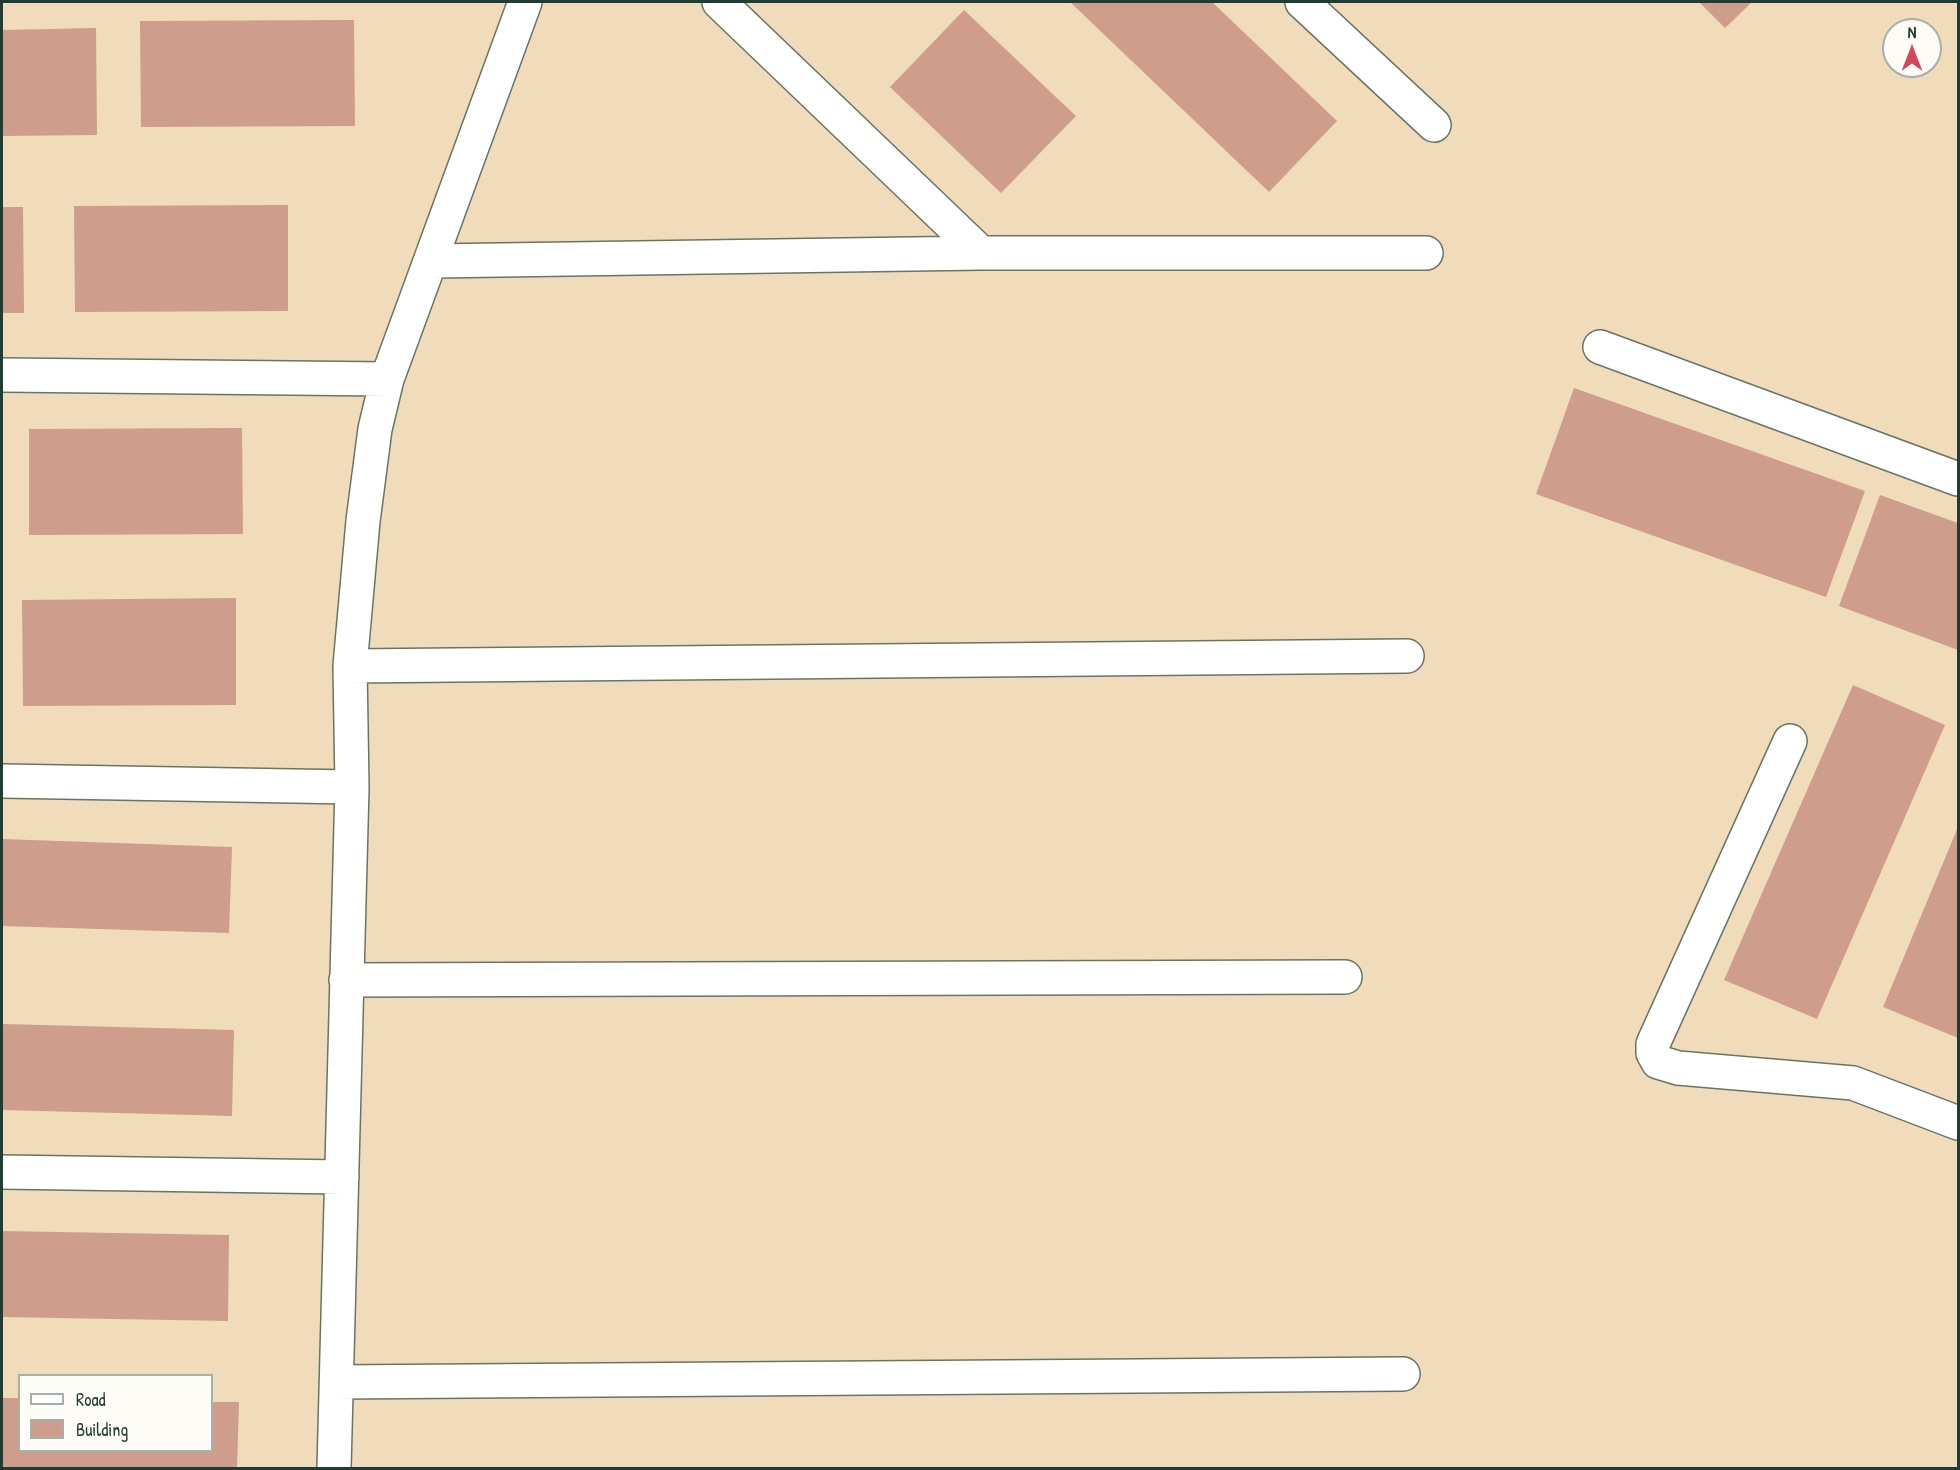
<!DOCTYPE html>
<html>
<head>
<meta charset="utf-8">
<style>
  body { margin:0 }
  #map { position:relative; width:1960px; height:1470px; overflow:hidden; background:#f0dcbb; font-family:"Patrick Hand",sans-serif }
  canvas { display:block }
  .frame { position:absolute; inset:0; border:3px solid #1f3d34; pointer-events:none }
  .legend { position:absolute; left:18px; top:1374px; width:195px; height:78px; box-sizing:border-box; background:#fdfcf7; border:2px solid #a4b0a9; margin:0; padding:8px 10px; list-style:none; font-size:18px; color:#1f3d34 }
  .legend li { display:flex; align-items:center; gap:12px; height:30px }
  .legend b { width:30px; border:2px solid #a4b0a9 }
  .north { position:absolute; left:1882px; top:18px; width:60px; height:60px; box-sizing:border-box; background:#fdfcf7; border:2px solid #a4b0a9; border-radius:50%; rotate:0deg; font-size:16px; font-weight:700; line-height:24px; text-align:center; color:#1f3d34 }
  .north::after { content:''; display:block; margin:auto; width:21px; height:27px; background:#d1495b; clip-path:polygon(50% 0,100% 100%,50% 72%,0 100%) }
</style>
</head>
<body>
<div id="map">
<canvas width="1960" height="1470"></canvas>
<div class="frame"></div>
<ul class="legend">
<li><b style="height:8px;background:#fff"></b>Road</li>
<li><b style="height:16px;background:#ce9d8b"></b>Building</li>
</ul>
<div class="north">N</div>
</div>
<script>
const context = document.querySelector('canvas').getContext('2d');
context.lineJoin = 'round';
function paint(path, color) { context.fillStyle = color; context.fill(path, 'evenodd'); }
const shape = rows => new Path2D(rows.map(r => 'M' + r).join(''));
function trace(path, color, width, dash) { context.strokeStyle = color; context.lineWidth = width; context.lineCap = dash ? 'butt' : 'round'; context.setLineDash(dash || []); context.stroke(path); }
paint(shape([
  [1070,2,1212,2,1337,121,1269,192],
  [1699,2,1752,2,1725,28],
  [964,10,1076,116,1001,193,890,87],
  [354,20,355,126,141,127,140,21],
  [96,28,97,135,2,136,2,30],
  [288,205,288,311,75,312,74,206],
  [2,207,23,207,24,313,2,313],
  [1574,388,1865,491,1826,597,1536,494],
  [242,428,243,534,29,535,29,429],
  [1880,495,1958,523,1958,650,1839,606],
  [236,598,236,705,23,706,22,600],
  [1853,685,1945,725,1817,1019,1724,980],
  [1958,827,1958,1038,1883,1007],
  [2,839,232,847,229,933,2,926],
  [2,1024,234,1030,232,1116,2,1110],
  [2,1231,229,1235,228,1321,2,1317],
  [2,1398,20,1398,20,1450,212,1450,212,1402,239,1402,237,1468,2,1468]
]), '#ce9d8b');
const street = shape([
  [719,2,981,253],
  [1302,2,1434,125],
  [432,261,981,253,1426,253],
  [1600,347,1958,479],
  [2,375,387,379],
  [350,666,1407,656],
  [1790,741,1653,1044,1653,1053,1658,1062,1678,1068,1853,1083,1958,1123],
  [2,781,352,787],
  [346,980,1345,977],
  [2,1172,342,1177],
  [337,1382,1403,1374],
  [334,1468,352,787,350,666,363,521,375,429,387,379,525,2]
]);
trace(street, '#687563', 36);
trace(street, '#fff', 33);
</script>
</body>
</html>
